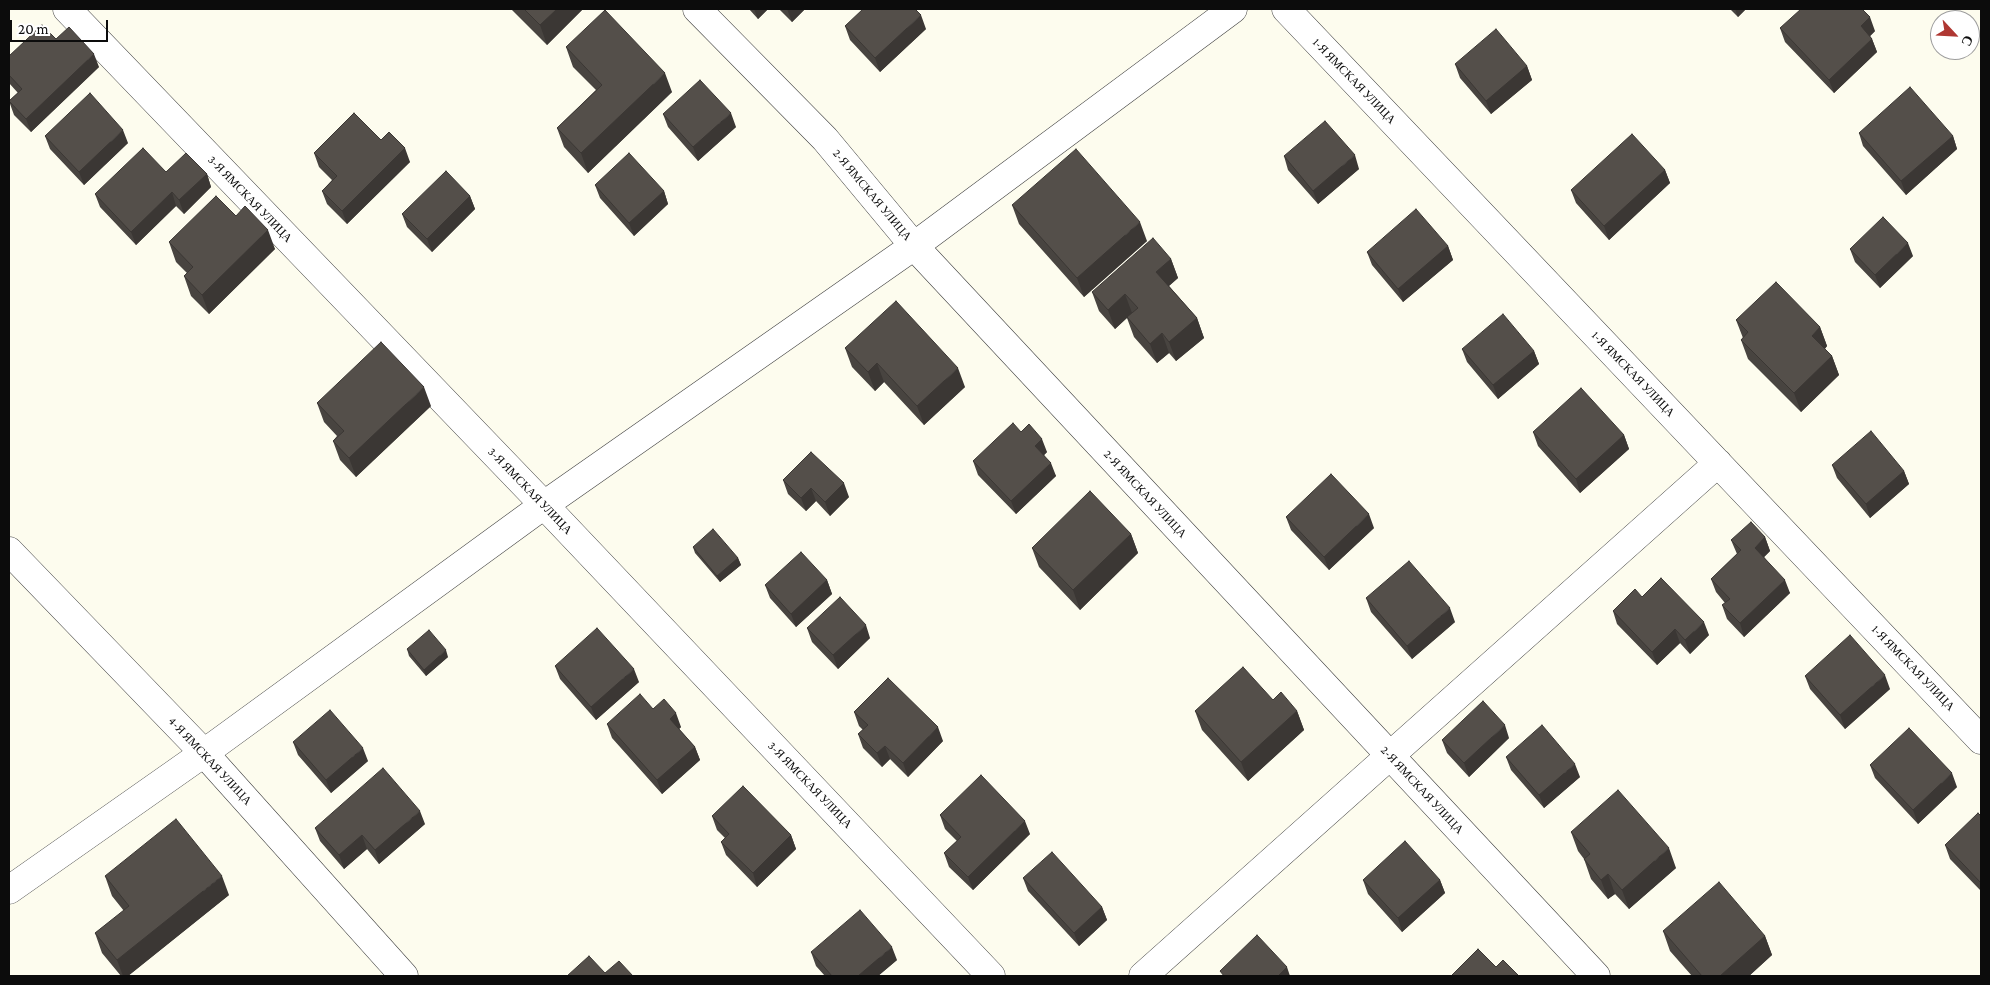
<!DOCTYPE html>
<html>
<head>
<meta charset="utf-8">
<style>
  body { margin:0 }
  #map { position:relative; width:1990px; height:985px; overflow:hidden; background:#fdfcee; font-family:"Crimson Pro",serif }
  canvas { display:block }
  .frame { position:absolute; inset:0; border:10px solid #0c0c0c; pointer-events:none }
  .north { position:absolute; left:1930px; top:10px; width:50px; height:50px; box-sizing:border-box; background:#fff; border:1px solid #9e9e9e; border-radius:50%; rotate:115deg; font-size:14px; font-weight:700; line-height:20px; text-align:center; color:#0c0c0c }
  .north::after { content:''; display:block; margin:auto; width:18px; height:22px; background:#af3732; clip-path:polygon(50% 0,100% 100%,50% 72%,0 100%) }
  .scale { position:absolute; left:10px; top:20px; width:98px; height:22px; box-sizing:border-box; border:2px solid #0c0c0c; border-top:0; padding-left:6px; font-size:15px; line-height:18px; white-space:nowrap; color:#0c0c0c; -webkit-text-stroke:4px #fff; paint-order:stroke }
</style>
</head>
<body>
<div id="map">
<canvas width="1990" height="985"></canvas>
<div class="frame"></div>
<div class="north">С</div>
<div class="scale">20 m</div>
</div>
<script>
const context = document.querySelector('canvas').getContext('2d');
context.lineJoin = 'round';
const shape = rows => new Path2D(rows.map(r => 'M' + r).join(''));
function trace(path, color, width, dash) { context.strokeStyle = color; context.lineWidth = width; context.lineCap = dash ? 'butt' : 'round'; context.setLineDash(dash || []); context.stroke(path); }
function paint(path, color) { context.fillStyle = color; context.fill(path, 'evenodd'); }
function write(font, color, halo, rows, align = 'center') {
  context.font = font + ' "Crimson Pro",serif'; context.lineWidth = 5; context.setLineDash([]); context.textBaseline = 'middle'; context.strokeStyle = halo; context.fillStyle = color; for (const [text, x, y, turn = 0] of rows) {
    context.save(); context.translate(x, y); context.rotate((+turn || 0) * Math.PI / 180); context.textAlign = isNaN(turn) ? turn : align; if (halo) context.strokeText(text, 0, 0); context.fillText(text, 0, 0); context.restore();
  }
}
const minor = shape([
  [67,9,544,505,991,976],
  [697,9,825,139,914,246,1596,976],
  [1286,9,1981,740],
  [9,551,204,753,404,976],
  [9,890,204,753,544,505,914,246,1233,9],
  [1143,976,1718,463]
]);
trace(minor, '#3f3f3f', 29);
trace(minor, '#fff', 28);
paint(shape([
  [511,9,583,9,547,45],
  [749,9,768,9,758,19],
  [779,9,805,9,792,22],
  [1730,9,1746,9,1738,17],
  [845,26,926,29,880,72,850,40],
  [1780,28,1875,31,1870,36,1872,39,1877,52,1834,93,1785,42],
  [56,39,99,67,31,132,14,115,9,101,18,93,9,83,9,56],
  [566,47,672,92,588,173,564,147,557,128,596,90,573,67],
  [1455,64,1527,66,1532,80,1491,114,1460,78],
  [663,114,736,127,698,161,668,127],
  [1859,133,1953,136,1957,149,1906,195,1863,146],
  [45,136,128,143,84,185,50,149],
  [381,140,410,162,347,224,327,204,322,191,332,180,319,167,314,153],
  [1284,156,1359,169,1318,204,1288,170],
  [1665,170,1670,183,1609,240,1576,203,1571,190],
  [166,172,207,174,211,187,184,214,176,206,136,245,100,207,95,194],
  [595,185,664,191,668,204,634,236,600,198],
  [470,196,475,209,432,252,407,227,402,214],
  [1012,205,1147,241,1084,297,1019,224],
  [236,216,275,249,209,314,191,296,184,276,187,273,176,262,169,242],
  [1448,246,1453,260,1403,302,1372,265,1367,252],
  [1850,249,1913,256,1880,288,1855,262],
  [1171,259,1178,278,1169,286,1197,318,1204,338,1176,361,1169,353,1157,363,1134,337,1127,318,1115,329,1099,311,1092,292],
  [1736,320,1820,327,1827,346,1825,349,1832,356,1839,375,1801,412,1748,359,1741,340,1743,338],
  [845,348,965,387,924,425,884,382,875,391,852,367],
  [1462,349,1534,351,1539,364,1498,399,1467,362],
  [317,403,431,406,356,477,340,460,333,441,337,436,324,422],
  [1021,432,1047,452,1044,455,1056,476,1016,514,978,475,973,461],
  [1533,432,1624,435,1629,449,1580,493,1538,446],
  [1832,465,1904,471,1909,484,1870,518,1837,478],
  [783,480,849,497,830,516,816,501,806,511,788,494],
  [1286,517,1374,528,1329,570,1291,530],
  [1131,534,1138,553,1080,610,1039,567,1032,548],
  [1765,537,1770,551,1764,557,1790,593,1744,637,1727,619,1722,605,1725,603,1716,592,1711,579,1737,554,1731,540],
  [693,547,738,558,741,565,720,582,695,553],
  [827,580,832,594,796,627,770,598,765,585],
  [1366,598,1455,622,1412,659,1371,612],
  [1613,611,1709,635,1690,654,1680,643,1657,665,1617,624],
  [807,628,870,638,838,669,812,642],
  [407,649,448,657,426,676,409,656],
  [555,666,639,682,596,720,560,679],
  [1805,676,1890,689,1845,729,1810,689],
  [1273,700,1297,711,1304,730,1248,781,1202,730,1195,711],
  [653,709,681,727,679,729,695,747,700,760,662,794,612,738,607,724],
  [854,712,943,741,908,777,890,759,882,767,863,748,858,734,863,730,859,726],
  [1509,738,1469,777,1447,753,1442,740],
  [293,742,368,761,331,793,298,755],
  [1506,757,1580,777,1544,808,1511,770],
  [1870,765,1957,787,1918,824,1875,778],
  [940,815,1030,834,973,890,949,867,944,853,957,841,945,829],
  [712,816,791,835,796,849,757,887,726,855,721,842,725,838,717,830],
  [1981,816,1981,891,1950,859,1945,845],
  [425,824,379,864,367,849,344,869,320,841,315,828],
  [1571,832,1676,868,1629,909,1615,894,1608,899,1591,879,1584,859,1578,851],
  [105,876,229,895,128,976,121,976,102,953,95,933,124,911,112,896],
  [1023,878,1102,907,1107,920,1079,946,1028,891],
  [1363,880,1440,880,1445,893,1402,932,1368,894],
  [1663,931,1765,936,1772,955,1749,976,1692,976,1670,951],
  [811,952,897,960,878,976,825,976,816,966]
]), '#484440');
paint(shape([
  [557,9,583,9,547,45,540,25],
  [754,9,768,9,758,19],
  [787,9,805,9,792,22],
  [1735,9,1746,9,1738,17],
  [921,15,926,29,880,72,875,58],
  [1870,17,1875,31,1866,40,1861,26],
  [1872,39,1877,52,1834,93,1829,80],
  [94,54,99,67,31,132,26,119],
  [1527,66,1532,80,1491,114,1486,101],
  [665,73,672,92,588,173,581,153],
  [731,113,736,127,698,161,693,147],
  [123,130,128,143,84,185,79,172],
  [1953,136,1957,149,1906,195,1901,181],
  [405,148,410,162,347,224,342,211],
  [1355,155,1359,169,1318,204,1313,191],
  [1665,170,1670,183,1609,240,1604,226],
  [207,174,211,187,184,214,179,200],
  [664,191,668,204,634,236,629,223],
  [172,192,176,206,136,245,131,232],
  [470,196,475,209,432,252,427,239],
  [1140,222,1147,241,1084,297,1077,278],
  [268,230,275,249,209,314,202,295],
  [1908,243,1913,256,1880,288,1875,275],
  [1448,246,1453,260,1403,302,1398,289],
  [1171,259,1178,278,1163,291,1156,272],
  [1125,294,1132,313,1115,329,1108,310],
  [1197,318,1204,338,1176,361,1169,342],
  [1820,327,1827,346,1819,355,1812,336],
  [1162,333,1169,353,1157,363,1150,344],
  [1534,351,1539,364,1498,399,1493,385],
  [1832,356,1839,375,1801,412,1794,393],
  [877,363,884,382,875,391,868,372],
  [958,368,965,387,924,425,917,406],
  [424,387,431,406,356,477,349,458],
  [1624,435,1629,449,1580,493,1576,479],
  [1042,439,1047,452,1040,459,1035,446],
  [1051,463,1056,476,1016,514,1011,501],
  [1904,471,1909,484,1870,518,1866,504],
  [844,483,849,497,830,516,825,502],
  [811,488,816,501,806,511,801,498],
  [1369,514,1374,528,1329,570,1324,557],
  [1131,534,1138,553,1080,610,1073,590],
  [1765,537,1770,551,1760,561,1755,548],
  [738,558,741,565,720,582,717,576],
  [827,580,832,594,796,627,791,614],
  [1785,580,1790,593,1744,637,1740,623],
  [1450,608,1455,622,1412,659,1407,646],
  [1704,622,1709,635,1690,654,1685,640],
  [866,625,870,638,838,669,833,655],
  [1675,629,1680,643,1657,665,1652,652],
  [446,650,448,657,426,676,424,670],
  [634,669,639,682,596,720,591,707],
  [1885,675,1890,689,1845,729,1840,715],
  [1297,711,1304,730,1248,781,1241,762],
  [676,713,681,727,675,733,670,719],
  [1505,725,1509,738,1469,777,1464,763],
  [938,727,943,741,908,777,903,763],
  [885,746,890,759,882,767,877,753],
  [695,747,700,760,662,794,657,780],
  [363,748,368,761,331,793,326,780],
  [1575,764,1580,777,1544,808,1539,795],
  [1952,773,1957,787,1918,824,1913,810],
  [420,811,425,824,379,864,375,850],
  [1025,821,1030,834,973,890,968,877],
  [362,835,367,849,344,869,339,855],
  [791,835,796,849,757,887,753,873],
  [1669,848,1676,868,1629,909,1622,890],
  [1608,874,1615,894,1608,899,1601,880],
  [222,876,229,895,128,976,123,976,117,960],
  [1440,880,1445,893,1402,932,1398,918],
  [1102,907,1107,920,1079,946,1074,933],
  [1765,936,1772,955,1749,976,1720,976],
  [892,947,897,960,878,976,858,976],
  [1287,967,1290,976,1278,976]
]), '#3b3734');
const building = shape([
  [524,9,557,9,540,25,524,9],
  [863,9,915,9,921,15,875,58,845,26,863,9],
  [1801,9,1862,9,1870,17,1861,26,1872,39,1829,80,1780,28,1801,9],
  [605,10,665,73,581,153,557,128,602,85,566,47,605,10],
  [42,25,56,39,69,27,94,54,26,119,9,101,22,89,9,75,9,56,42,25],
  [1496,29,1527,66,1486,101,1455,64,1496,29],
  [700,80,731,113,693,147,663,114,700,80],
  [1910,87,1953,136,1901,181,1859,133,1910,87],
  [90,93,123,130,79,172,45,136,90,93],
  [354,113,381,140,389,132,405,148,342,211,322,191,337,176,314,153,354,113],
  [1325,121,1355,155,1313,191,1284,156,1325,121],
  [1632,134,1665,170,1604,226,1571,190,1632,134],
  [143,148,166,172,186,153,207,174,179,200,172,192,131,232,95,194,143,148],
  [1076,149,1140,222,1077,278,1012,205,1076,149],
  [629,153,664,191,629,223,595,185,629,153],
  [446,171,470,196,427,239,402,214,446,171],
  [216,196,236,216,245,206,268,230,202,295,184,276,193,267,169,242,216,196],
  [1416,209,1448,246,1398,289,1367,252,1416,209],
  [1883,217,1908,243,1875,275,1850,249,1883,217],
  [1153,238,1171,259,1156,272,1197,318,1169,342,1162,333,1150,344,1127,317,1138,308,1125,294,1108,310,1092,292,1153,238],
  [1776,282,1820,327,1812,336,1832,356,1794,393,1741,340,1748,332,1736,320,1776,282],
  [896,301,958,368,917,406,877,363,868,372,845,348,896,301],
  [1503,314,1534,351,1493,385,1462,349,1503,314],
  [381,342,424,387,349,458,333,441,344,431,317,403,381,342],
  [1581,388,1624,435,1576,479,1533,432,1581,388],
  [1013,423,1021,432,1029,424,1042,439,1035,446,1051,463,1011,501,973,461,1013,423],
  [1871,431,1904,471,1866,504,1832,465,1871,431],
  [811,452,844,483,825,502,811,488,801,498,783,480,811,452],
  [1331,474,1369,514,1324,557,1286,517,1331,474],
  [1090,491,1131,534,1073,590,1032,548,1090,491],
  [1751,522,1765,537,1755,548,1785,580,1740,623,1722,605,1730,599,1711,579,1741,550,1731,540,1751,522],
  [713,529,738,558,717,576,693,547,713,529],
  [801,552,827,580,791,614,765,585,801,552],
  [1409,561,1450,608,1407,646,1366,598,1409,561],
  [1661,578,1704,622,1685,640,1675,629,1652,652,1613,611,1635,589,1642,597,1661,578],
  [840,597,866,625,833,655,807,628,840,597],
  [597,628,634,669,591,707,555,666,597,628],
  [429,630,446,650,424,670,407,649,429,630],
  [1850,635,1885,675,1840,715,1805,676,1850,635],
  [1243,667,1273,700,1281,692,1297,711,1241,762,1195,711,1243,667],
  [888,678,938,727,903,763,885,746,877,753,858,734,868,725,854,712,888,678],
  [640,694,653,709,664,699,676,713,670,719,695,747,657,780,607,724,640,694],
  [1483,701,1505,725,1464,763,1442,740,1483,701],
  [330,710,363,748,326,780,293,742,330,710],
  [1542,725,1575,764,1539,795,1506,757,1542,725],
  [1909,728,1952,773,1913,810,1870,765,1909,728],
  [383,768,420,811,375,850,362,835,339,855,315,828,383,768],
  [981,775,1025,821,968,877,944,853,961,837,940,815,981,775],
  [743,786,791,835,753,873,721,842,729,834,712,816,743,786],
  [1618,790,1669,848,1622,890,1608,874,1601,880,1584,859,1590,854,1571,832,1618,790],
  [1978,813,1981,816,1981,883,1945,845,1978,813],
  [176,819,222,876,117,960,95,933,129,906,105,876,176,819],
  [1405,841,1440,880,1398,918,1363,880,1405,841],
  [1052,852,1102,907,1074,933,1023,878,1052,852],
  [1719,882,1765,936,1720,976,1702,976,1663,931,1719,882],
  [860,910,892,947,858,976,832,976,811,952,860,910],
  [1257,935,1287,967,1278,976,1224,976,1220,971,1257,935],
  [1478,949,1496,967,1503,960,1519,976,1451,976,1478,949],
  [589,956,605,973,619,961,633,976,567,976,589,956]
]);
paint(building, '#544f4a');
trace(building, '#3b3734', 1);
write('12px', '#0c0c0c', '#fff', [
  ["1-Я ЯМСКАЯ УЛИЦА",1354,81,46],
  ["2-Я ЯМСКАЯ УЛИЦА",872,195,50],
  ["3-Я ЯМСКАЯ УЛИЦА",250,199,46],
  ["1-Я ЯМСКАЯ УЛИЦА",1633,374,46],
  ["3-Я ЯМСКАЯ УЛИЦА",530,491,46],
  ["2-Я ЯМСКАЯ УЛИЦА",1145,494,47],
  ["1-Я ЯМСКАЯ УЛИЦА",1913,668,46],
  ["4-Я ЯМСКАЯ УЛИЦА",210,761,47],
  ["3-Я ЯМСКАЯ УЛИЦА",810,785,46],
  ["2-Я ЯМСКАЯ УЛИЦА",1422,790,47]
]);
</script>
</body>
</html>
